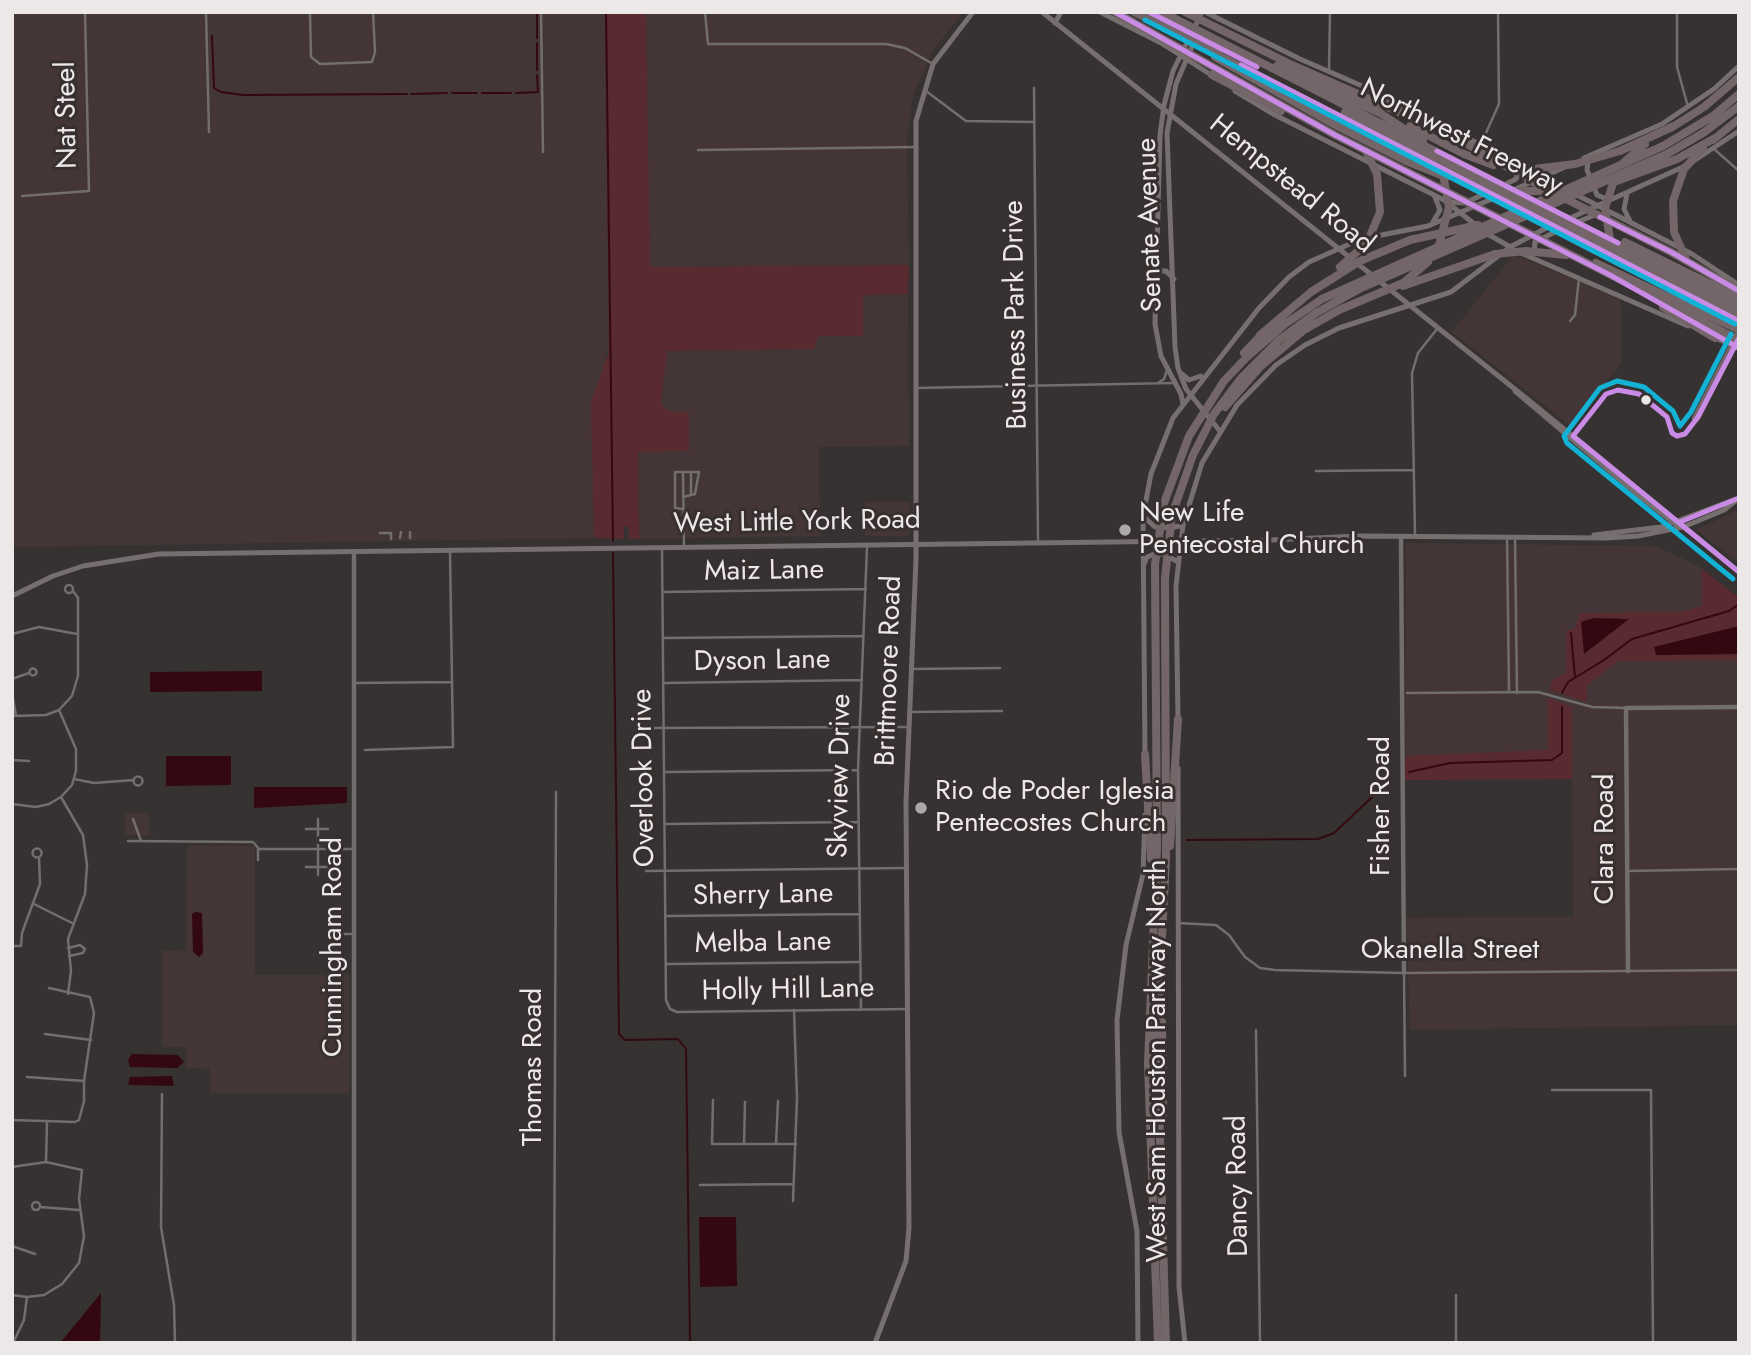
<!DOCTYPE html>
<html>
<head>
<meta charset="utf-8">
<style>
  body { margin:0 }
  #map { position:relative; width:1751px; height:1355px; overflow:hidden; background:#363232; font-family:Jost,sans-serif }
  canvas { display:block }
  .frame { position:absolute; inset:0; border:14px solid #ede8e8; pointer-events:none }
</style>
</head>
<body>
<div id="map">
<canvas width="1751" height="1355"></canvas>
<div class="frame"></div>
</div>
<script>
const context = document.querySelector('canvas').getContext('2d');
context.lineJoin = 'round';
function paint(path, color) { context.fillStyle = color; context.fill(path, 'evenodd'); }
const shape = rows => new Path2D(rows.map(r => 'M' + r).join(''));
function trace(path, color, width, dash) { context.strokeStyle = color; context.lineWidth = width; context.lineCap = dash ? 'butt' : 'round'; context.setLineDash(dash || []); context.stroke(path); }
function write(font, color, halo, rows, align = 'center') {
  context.font = font + ' Jost,sans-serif'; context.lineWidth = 6; context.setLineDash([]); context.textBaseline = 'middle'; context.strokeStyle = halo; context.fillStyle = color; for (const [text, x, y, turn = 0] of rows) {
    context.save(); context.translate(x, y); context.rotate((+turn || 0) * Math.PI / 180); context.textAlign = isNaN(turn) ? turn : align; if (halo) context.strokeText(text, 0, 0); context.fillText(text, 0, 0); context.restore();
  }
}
paint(shape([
  [12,12,605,12,609,351,606,352,602,378,592,403,594,538,12,547],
  [646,12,964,12,934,49,913,95,907,142,909,265,650,267],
  [1512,257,1521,257,1621,300,1621,364,1570,425,1452,332],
  [908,294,909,446,819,447,820,536,639,539,638,452,688,451,672,413,663,408,661,402,667,351,814,349,817,336,863,295],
  [864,502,910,502,911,532,906,536,865,536],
  [1739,509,1739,563,1697,530],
  [1406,543,1656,546,1698,566,1739,598,1739,1025,1410,1030,1406,918,1573,917,1572,779,1405,780],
  [125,813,149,813,149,836,125,835],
  [187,846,255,846,255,975,349,975,349,1093,210,1093,210,1069,186,1068,186,1047,162,1047,162,951,186,950]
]), '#443637');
paint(shape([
  [605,12,646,12,650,267,909,265,908,294,863,295,863,336,818,336,814,349,667,351,661,402,667,411,689,413,689,451,638,452,639,539,629,539,628,526,624,527,624,539,594,538,591,402,609,351],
  [1702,569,1739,598,1739,660,1619,661,1587,685,1587,702,1550,690,1551,682,1566,672,1566,631,1575,628,1580,613,1681,612,1702,606],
  [1548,698,1572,707,1572,779,1405,780,1405,756,1548,750]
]), '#592b30');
paint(shape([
  [1594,618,1629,619,1584,654,1581,622],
  [1739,626,1739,654,1656,655,1654,647],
  [262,671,262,691,150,692,150,672],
  [166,756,231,756,231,785,166,786],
  [254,787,347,787,347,803,254,808],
  [195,912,202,913,203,953,199,957,193,952,192,914],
  [132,1054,178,1055,184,1062,177,1068,130,1067,128,1060],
  [172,1076,174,1086,128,1085,130,1077],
  [699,1217,736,1217,737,1286,700,1287],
  [101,1293,100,1343,60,1343]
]), '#330810');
trace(shape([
  [537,12,537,38],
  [606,12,613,541],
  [212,36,214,88,221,92,243,95,407,94],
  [537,43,537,70],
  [452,93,477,93],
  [482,93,511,93],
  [516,93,538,92,537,75],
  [411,94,447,93],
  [613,553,619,1034,625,1040,678,1039,686,1049,690,1343],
  [1571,633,1575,677],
  [1562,693,1568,682,1604,660,1632,639,1729,611,1739,604],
  [1409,772,1450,763,1552,760,1562,753,1562,707],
  [1187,840,1318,839,1334,833,1386,784]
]), '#330810', 2);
trace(shape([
  [206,12,209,132],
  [310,12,311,57,320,64,372,62,375,52,373,12],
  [541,12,543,152],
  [705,12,708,44,886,44,905,48,933,64],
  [1677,12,1677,67,1688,107],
  [1329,69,1330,12],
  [1034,88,1038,541],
  [926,91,966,121,1034,122],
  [1481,144,1499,104,1498,12],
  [1714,149,1739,171],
  [698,150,915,147],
  [22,196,89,191,85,12],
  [1570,321,1575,315,1579,278],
  [1158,383,1164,379,1167,370],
  [915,388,1174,383],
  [1316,471,1414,470],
  [683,472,684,545],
  [691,472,691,495],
  [683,497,695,494,699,472,675,472,675,508,683,509],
  [380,533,391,533,391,539],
  [1415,535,1412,373,1418,353,1437,329],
  [1507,537,1509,691],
  [400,538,401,532],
  [410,538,410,532],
  [1515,538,1517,693],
  [662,548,666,1000,670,1009,677,1012,908,1009],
  '65 589a4 4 0 1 1 8 0a4 4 0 1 1-8 0Z',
  [663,592,866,589],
  [12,634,39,627,77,634],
  [663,638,863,636],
  '29.5 672a3.5 3.5 0 1 1 7 0a3.5 3.5 0 1 1-7 0Z',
  [911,669,1000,668],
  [12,679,29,673],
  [355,683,452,682],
  [664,683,862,680],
  [12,692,16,716],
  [1407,693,1538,692,1592,707,1626,708],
  [909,712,1002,711],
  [12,716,46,715,59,710,72,696,78,676,78,598,73,591],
  [643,728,908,727],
  [365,750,453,747,450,552],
  [12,760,29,761],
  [665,772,857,770],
  '133.5 781a4.5 4.5 0 1 1 9 0a4.5 4.5 0 1 1-9 0Z',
  [74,779,94,783,134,780],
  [61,797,83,835,87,865,85,894,68,939,71,971,68,994],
  [12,804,36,807,49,804,61,797,72,785,76,771,76,749,59,710],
  [133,819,141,841],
  [318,819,318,875],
  [665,824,858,822],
  [306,829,328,829],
  [128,841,253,842,259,849],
  '32.5 853a4.5 4.5 0 1 1 9 0a4.5 4.5 0 1 1-9 0Z',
  [258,860,258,849,355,849],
  [306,867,329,867],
  [646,871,905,868],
  [1627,871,1739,869],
  [34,904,72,923],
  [666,916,859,914],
  [1178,923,1216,925,1229,935,1245,957,1260,968,1275,970,1404,973,1739,970],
  [337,934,355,934],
  [12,946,21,946,22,933,40,884,39,857],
  [68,948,80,945,85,949,83,953,69,956],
  [667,964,859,962],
  [1404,974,1405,1076],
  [861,1009,858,770,867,547],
  [1256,1030,1260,1343],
  [45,1034,91,1040],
  [27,1077,84,1081],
  [1552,1090,1651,1090,1653,1343],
  [162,1094,161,1227,174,1305,175,1343],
  [713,1100,712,1144,796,1144],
  [12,1120,75,1122,79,1120,84,1101,84,1081,94,1013,90,997,49,988],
  [744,1144,745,1102],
  [776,1144,778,1101],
  [46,1162,47,1121],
  [12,1167,46,1162,82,1170,79,1199,84,1236,79,1263,62,1284,44,1295,27,1297,12,1295],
  [700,1185,793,1184],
  [793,1201,797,1098,794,1010],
  '32 1206a4 4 0 1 1 8 0a4 4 0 1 1-8 0Z',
  [40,1207,79,1210],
  [12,1246,35,1254],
  [1456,1295,1456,1343],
  [13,1343,24,1320,27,1297],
  [554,1343,556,792]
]), '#726e6e', 2.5);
trace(shape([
  [1401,536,1404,973],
  [1628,971,1626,708,1739,707],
  [354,1343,354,551]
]), '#726e6e', 4.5);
trace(shape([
  [1042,12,1526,398,1739,572],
  [1100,12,1161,43,1213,76],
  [1205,12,1300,59,1383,95],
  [1055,23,1061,12],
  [1194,42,1176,84,1167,133,1175,347,1178,368,1186,389,1219,430],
  [1235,91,1275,115,1444,200,1477,226],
  [1411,108,1566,190],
  [1584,158,1662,124,1714,89,1739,66],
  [1588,161,1587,170,1597,195,1609,200],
  [1692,162,1739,131],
  [1502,186,1516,179,1518,174],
  [1511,191,1563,168],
  [1575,194,1692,254,1739,285],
  [1627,194,1624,209,1631,223],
  [1450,202,1465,203,1486,193],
  [1568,219,1683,167],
  [1433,222,1440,210,1435,197],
  [1575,223,1595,215],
  [1484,232,1512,248],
  [1521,253,1688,326],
  [1534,253,1535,242,1559,230],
  [1155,271,1166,271,1174,279],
  [1713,337,1739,348],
  [1182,374,1189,380,1201,376],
  [1515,391,1637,494,1674,523,1683,527],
  [1183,404,1181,394,1161,356,1155,324,1160,135,1164,105,1173,71,1202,12],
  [1143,516,1155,527,1171,528,1183,525],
  [1594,535,1661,527,1736,499],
  [1144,564,1147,557,1154,554,1164,554,1178,562],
  [12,596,53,576,83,566,159,554,1270,540,1360,536,1606,538,1638,536,1683,527,1724,510,1739,498],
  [1178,719,1176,586,1183,525,1202,463,1237,405,1276,365,1305,345,1339,328,1451,292,1510,247,1552,225],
  [1145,756,1143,516,1151,474,1173,418,1259,308,1289,277,1309,262,1361,239,1428,226,1499,196],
  [1178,768,1179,1287,1185,1343],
  [875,1343,906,1261,909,1228,906,802,916,559,916,121,933,64,973,12],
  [1138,1343,1137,1231,1119,1132,1117,1020,1126,945,1143,874,1145,815]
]), '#776e6f', 5);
trace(shape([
  [1115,12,1335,135,1739,340],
  [1134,12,1739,321],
  [1149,12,1221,49],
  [1162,12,1739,306],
  [1185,12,1292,65,1410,117],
  [1215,57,1337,126,1406,161,1446,177],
  [1277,66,1380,113,1423,141],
  [1212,75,1281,111],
  [1382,95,1547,190],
  [1345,112,1739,313],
  [1410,126,1464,154,1493,165],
  [1671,128,1704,107,1739,77],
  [1713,140,1739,119],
  [1623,163,1645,144],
  [1510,168,1534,169,1575,164,1620,151,1674,126],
  [1614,182,1677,159,1717,137],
  [1520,191,1556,191],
  [1562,197,1671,252,1739,291],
  [1610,239,1605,208,1615,177],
  [1625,242,1739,298],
  [1439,245,1449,207,1442,169],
  [1686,259,1674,232,1673,201,1684,169,1703,148],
  [1596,263,1739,330],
  [1340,267,1367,243,1380,212,1377,174,1366,151],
  [1403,286,1495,254,1526,251,1566,255],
  [1663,307,1715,338],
  [1260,335,1311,292,1360,261,1410,240,1478,225],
  [1244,353,1264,332],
  [1225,407,1260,367,1304,330,1339,310,1403,283,1428,262],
  [1696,418,1739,334],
  [1145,754,1151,859],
  [1170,846,1178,719],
  [1162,1022,1163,1114],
  [1158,1343,1148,1063,1157,848,1155,564,1164,503,1189,436,1224,381,1246,358,1285,324,1322,299,1663,146,1713,116,1739,94],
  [1166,1343,1157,1035,1166,858,1165,578,1172,515,1193,455,1214,414,1242,377,1279,340,1316,313,1361,288,1667,154,1703,133,1739,106]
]), '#746668', 8);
trace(shape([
  [1115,12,1335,135,1610,275,1739,348],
  [1149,12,1257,67],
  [1241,65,1739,321],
  [1437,151,1618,243],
  [1600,217,1671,252,1739,291],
  [1739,338,1698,417,1685,434,1677,436,1672,433,1667,417,1639,394,1618,390,1606,394,1573,436,1739,572],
  [1680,522,1739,498]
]), '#ca8be6', 5);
trace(shape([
  [1145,20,1735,324],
  [1731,334,1691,412,1680,426,1673,411,1644,387,1617,381,1600,388,1564,436,1567,443,1733,579]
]), '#13b2d5', 5);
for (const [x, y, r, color] of [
  [1646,400,6,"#ede8e8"],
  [1125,530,7,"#ada8a8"],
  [921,808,7,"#ada8a8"]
]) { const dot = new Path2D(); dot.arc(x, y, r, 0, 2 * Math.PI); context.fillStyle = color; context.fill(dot); trace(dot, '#383030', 2.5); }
write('28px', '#ede8e8', '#383030', [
  ["Nat Steel",68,115,-91],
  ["Northwest Freeway",1461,138,27],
  ["Hempstead Road",1291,185,39],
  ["Senate Avenue",1151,225,-92],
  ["Business Park Drive",1017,315,-91],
  ["West Little York Road",797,523,-1],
  ["Maiz Lane",764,572,-1],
  ["Dyson Lane",762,662,-1],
  ["Brittmoore Road",890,671,-88],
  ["Skyview Drive",841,776,-89],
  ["Overlook Drive",645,778,-91],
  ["Fisher Road",1382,806,-90],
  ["Clara Road",1606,839,-90],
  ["Sherry Lane",763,896,-1],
  ["Melba Lane",763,944,-1],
  ["Cunningham Road",334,947,-90],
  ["Okanella Street",1450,951],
  ["Holly Hill Lane",788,991,-1],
  ["West Sam Houston Parkway North",1158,1061,-90],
  ["Thomas Road",534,1067,-90],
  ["Dancy Road",1239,1186,-91]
]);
write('28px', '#ede8e8', '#383030', [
  ["New Life",1139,514],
  ["Pentecostal Church",1139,546],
  ["Rio de Poder Iglesia",935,792],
  ["Pentecostes Church",935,824]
], 'left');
</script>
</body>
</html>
